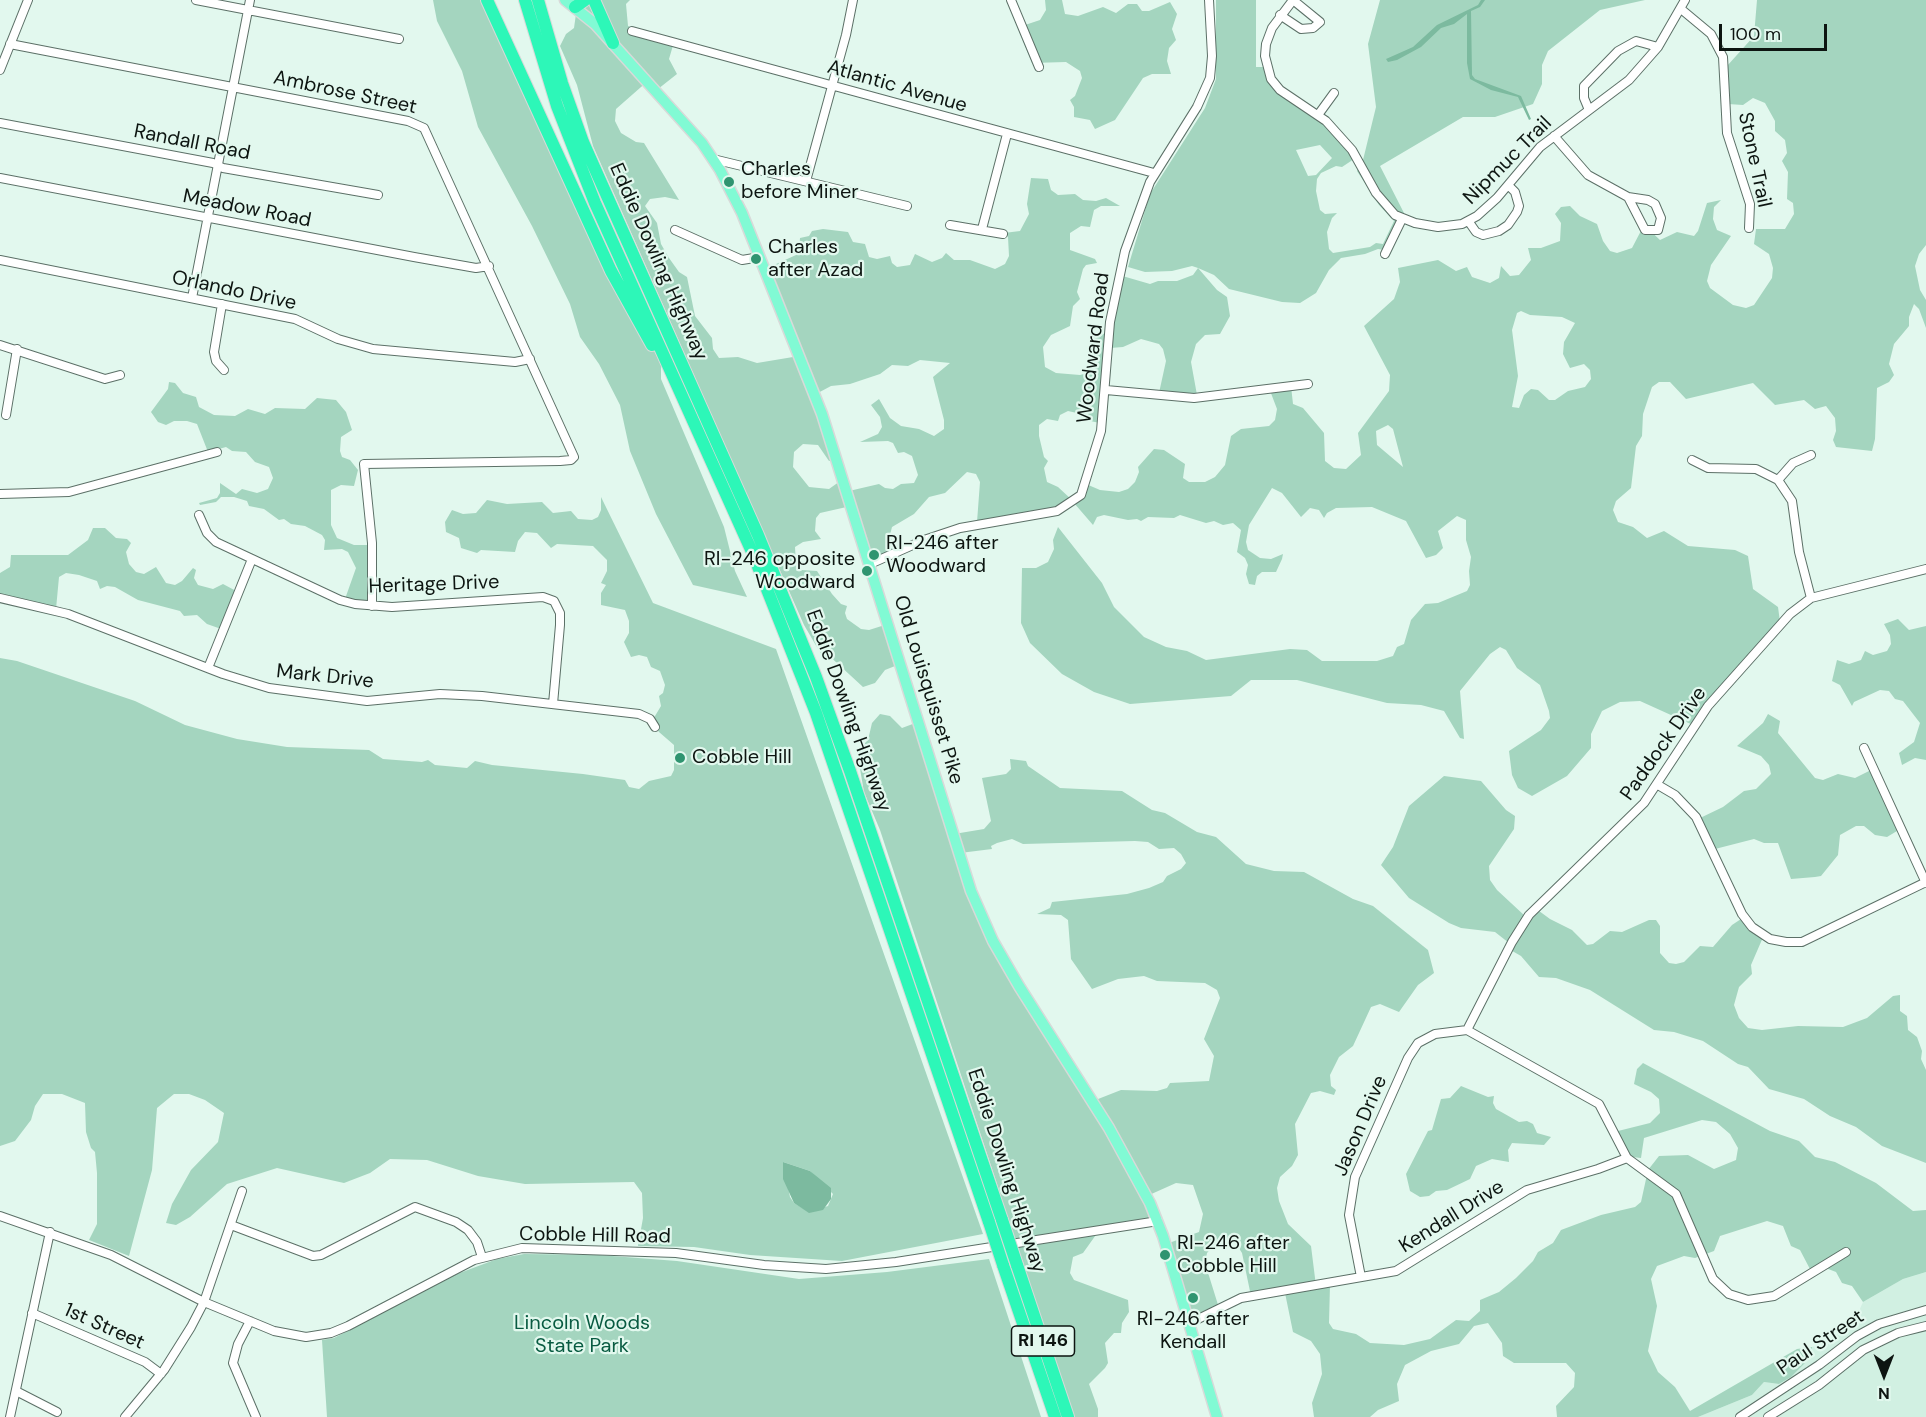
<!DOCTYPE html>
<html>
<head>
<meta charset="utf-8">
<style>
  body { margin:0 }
  #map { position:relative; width:1926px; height:1417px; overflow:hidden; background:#e2f8ee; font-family:"DM Sans",sans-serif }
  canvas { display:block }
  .north { position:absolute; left:1854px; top:1345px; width:60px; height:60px; -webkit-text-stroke:4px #e2f8ee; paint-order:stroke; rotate:180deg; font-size:16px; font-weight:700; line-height:24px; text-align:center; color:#0d1511 }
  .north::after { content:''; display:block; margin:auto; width:21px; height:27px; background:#0d1511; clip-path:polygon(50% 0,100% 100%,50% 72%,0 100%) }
  .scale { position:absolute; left:1719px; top:24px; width:108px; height:27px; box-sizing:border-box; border:3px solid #0d1511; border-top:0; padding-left:8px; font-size:18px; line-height:21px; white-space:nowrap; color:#0d1511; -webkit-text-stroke:4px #e2f8ee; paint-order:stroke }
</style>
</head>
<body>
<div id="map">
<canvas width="1926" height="1417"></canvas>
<div class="north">N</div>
<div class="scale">100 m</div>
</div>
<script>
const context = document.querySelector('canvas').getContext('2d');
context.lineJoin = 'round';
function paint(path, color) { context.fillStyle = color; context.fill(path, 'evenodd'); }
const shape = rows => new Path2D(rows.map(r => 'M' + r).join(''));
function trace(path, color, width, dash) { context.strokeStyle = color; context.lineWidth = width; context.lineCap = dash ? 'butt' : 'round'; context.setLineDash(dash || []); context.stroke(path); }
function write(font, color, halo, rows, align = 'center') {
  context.font = font + ' "DM Sans",sans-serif'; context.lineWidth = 4.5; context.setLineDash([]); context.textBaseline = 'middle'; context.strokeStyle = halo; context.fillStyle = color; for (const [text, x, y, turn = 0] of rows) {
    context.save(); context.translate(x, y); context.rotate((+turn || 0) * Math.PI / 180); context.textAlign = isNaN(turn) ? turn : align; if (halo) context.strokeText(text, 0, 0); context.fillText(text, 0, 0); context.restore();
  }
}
paint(shape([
  [1926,1272,1926,1417,1698,1417,1752,1395,1764,1382,1779,1384,1791,1377,1811,1357,1812,1347,1822,1344,1854,1322,1863,1302,1903,1279]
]), '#d1f0e2');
paint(shape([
  [433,0,487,0,661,365,661,379,724,527,735,571,747,597,693,585,656,514,630,451,620,405,599,364,580,337,570,304,532,226,478,127,462,71,437,21],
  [589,0,630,0,626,4,628,26,674,42,669,59,677,74,658,89,649,80,616,109,615,121,621,133,636,142,644,143,679,200,665,197,650,199,645,206,657,223,661,244,669,258,679,272,687,277,695,316,712,338,713,349,719,358,738,357,757,363,799,356,765,269,796,255,799,250,800,238,809,236,812,231,823,229,848,232,853,242,865,244,869,257,877,259,890,256,892,263,897,267,910,265,915,254,932,262,942,258,946,253,954,260,970,260,995,269,1005,264,1009,256,1008,237,1004,233,1020,231,1029,214,1027,204,1031,178,1048,179,1051,190,1058,195,1075,194,1083,200,1096,201,1106,198,1120,206,1101,206,1094,210,1090,227,1081,226,1070,233,1070,250,1095,259,1097,263,1086,265,1083,269,1077,292,1080,299,1073,306,1070,326,1051,335,1043,347,1045,367,1056,373,1080,375,1092,372,1095,363,1094,335,1109,333,1119,275,1150,284,1158,281,1177,281,1193,275,1198,268,1192,266,1172,271,1145,272,1128,267,1150,194,1205,108,1216,79,1216,0,1256,0,1256,67,1267,67,1282,88,1314,110,1357,157,1342,167,1336,166,1321,173,1317,179,1316,191,1320,210,1325,214,1337,213,1332,218,1327,232,1329,249,1333,253,1370,247,1376,243,1383,244,1394,221,1379,205,1357,171,1363,160,1376,107,1368,44,1380,0,1645,0,1600,10,1548,51,1542,65,1542,84,1533,104,1495,117,1463,117,1380,166,1404,213,1385,250,1378,249,1365,254,1341,258,1329,270,1316,293,1300,303,1282,302,1229,289,1214,275,1198,268,1217,290,1227,297,1230,316,1220,334,1205,335,1196,344,1191,362,1197,395,1159,393,1166,361,1163,349,1159,344,1141,339,1123,347,1110,348,1100,423,1085,420,1077,413,1068,411,1060,415,1058,421,1047,419,1039,425,1039,436,1044,457,1048,461,1044,468,1047,482,1058,487,1072,500,1086,484,1100,490,1119,492,1128,489,1135,482,1139,472,1138,467,1154,449,1164,450,1185,464,1183,478,1189,482,1205,482,1215,477,1225,465,1231,436,1241,429,1269,426,1275,420,1277,409,1269,388,1291,386,1293,404,1303,408,1324,433,1325,461,1334,468,1346,469,1361,455,1358,433,1389,391,1390,375,1364,326,1394,299,1400,282,1398,268,1438,260,1456,271,1467,267,1472,277,1490,283,1499,278,1501,266,1510,276,1519,275,1531,260,1528,248,1541,248,1560,241,1561,223,1555,214,1561,207,1570,206,1580,216,1597,224,1603,241,1610,251,1617,253,1632,248,1644,225,1660,240,1677,232,1694,236,1698,231,1707,203,1721,200,1714,207,1713,219,1717,230,1731,236,1711,265,1707,281,1710,288,1733,305,1746,308,1754,305,1772,278,1773,268,1769,254,1754,244,1756,229,1785,229,1794,214,1793,203,1787,199,1788,172,1782,161,1787,153,1785,140,1775,131,1775,121,1765,103,1753,98,1743,105,1728,104,1727,66,1754,36,1757,0,1926,0,1926,245,1919,254,1915,266,1920,290,1926,300,1926,328,1919,309,1914,304,1909,317,1909,326,1894,344,1889,364,1894,375,1889,382,1877,388,1875,439,1872,451,1836,447,1833,440,1836,431,1835,418,1826,406,1815,409,1804,400,1775,405,1753,383,1686,399,1670,382,1659,382,1652,387,1643,414,1642,436,1636,446,1631,488,1616,501,1613,510,1618,522,1633,527,1647,538,1664,531,1688,546,1735,550,1748,556,1753,589,1778,607,1780,622,1693,725,1640,701,1620,702,1602,711,1591,734,1591,748,1567,776,1532,796,1518,788,1512,775,1509,751,1541,730,1550,718,1549,711,1540,685,1517,668,1506,650,1500,647,1490,654,1460,691,1464,739,1460,738,1444,711,1421,705,1387,703,1297,680,1251,680,1231,696,1130,704,1094,692,1062,674,1030,643,1021,623,1022,568,1036,568,1048,562,1054,549,1053,540,1058,527,1102,583,1114,607,1144,637,1166,647,1187,651,1206,660,1290,649,1307,650,1322,661,1377,661,1393,656,1397,647,1404,644,1411,620,1425,604,1438,603,1467,591,1470,585,1469,571,1471,557,1466,540,1466,520,1457,516,1438,531,1443,548,1436,555,1426,558,1406,521,1372,507,1336,508,1327,513,1324,518,1319,510,1310,508,1301,517,1282,493,1272,488,1249,525,1246,542,1248,550,1260,558,1271,559,1283,554,1282,559,1276,572,1262,572,1257,576,1255,585,1249,584,1246,574,1248,565,1245,558,1237,552,1241,530,1233,523,1223,525,1214,521,1206,523,1180,515,1174,518,1148,517,1141,521,1137,519,1128,520,1104,515,1097,517,1093,525,1074,503,977,522,980,482,976,474,967,472,945,493,929,497,914,514,892,527,890,535,896,549,873,563,851,506,820,513,816,518,815,531,821,539,803,542,795,547,796,566,802,570,817,571,832,594,841,604,847,606,845,613,847,619,861,629,869,630,888,624,900,664,885,670,875,683,863,687,825,652,821,654,804,625,593,146,577,85,560,46,566,34,574,28,577,7,588,5],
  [1320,145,1332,158,1316,175,1308,176,1296,150],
  [1521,311,1530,315,1562,317,1575,323,1564,342,1563,354,1570,368,1584,364,1590,370,1591,379,1585,387,1568,391,1555,400,1549,400,1538,390,1531,389,1524,395,1519,408,1512,407,1518,376,1512,330,1517,313],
  [920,360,950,363,933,377,944,420,944,429,934,436,919,429,901,426,890,418,879,399,871,405,880,417,882,427,878,434,860,442,888,441,893,443,898,453,904,452,912,456,918,475,914,483,901,484,893,489,885,488,879,484,849,491,843,479,829,489,809,487,793,467,794,452,803,444,818,445,829,461,837,460,816,394,831,386,850,384,880,374,892,365,908,366],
  [1388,425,1393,429,1403,467,1377,445,1376,431],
  [1045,0,1062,0,1065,14,1078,16,1103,7,1116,13,1128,4,1137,4,1142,11,1149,11,1170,2,1177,14,1172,29,1176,40,1169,48,1167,61,1171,74,1152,74,1143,78,1115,120,1095,129,1090,120,1074,117,1074,107,1070,100,1075,96,1082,78,1080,71,1066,62,1032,63,1019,31,1019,27,1040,20,1046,10],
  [169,382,175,383,183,393,196,397,199,407,214,415,235,416,248,409,265,414,275,408,305,409,317,398,336,400,346,412,352,430,341,437,340,451,342,457,350,460,358,470,354,486,341,485,331,490,331,525,337,538,354,545,371,545,371,602,345,599,356,568,348,552,342,549,324,550,325,540,322,535,305,526,291,524,284,519,279,520,264,509,249,506,247,501,234,497,221,497,216,502,200,505,199,503,217,498,220,493,220,483,236,494,242,489,257,493,268,489,273,478,269,467,255,462,246,452,232,451,226,447,208,452,197,424,187,421,174,421,166,425,158,422,151,412,168,389],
  [601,497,653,603,776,649,983,1234,842,1261,750,1255,694,1247,638,1246,643,1218,642,1193,634,1182,525,1184,478,1176,427,1160,390,1159,370,1173,344,1183,277,1168,227,1184,190,1217,176,1225,166,1223,172,1204,191,1170,218,1142,224,1113,205,1100,189,1094,174,1094,157,1108,152,1170,129,1256,89,1240,97,1224,97,1173,95,1152,91,1148,86,1132,85,1103,62,1094,43,1094,35,1106,31,1120,15,1141,0,1146,0,658,17,661,135,701,185,725,237,739,287,747,369,750,383,759,422,762,428,760,435,765,467,768,475,761,492,765,583,774,625,780,629,787,639,789,649,781,671,776,674,770,674,745,659,732,652,721,661,706,659,696,663,693,665,685,660,671,651,667,647,657,639,655,631,657,624,642,629,633,629,621,625,610,601,605,601,593,606,585,601,583,607,571,607,560,593,546,557,544,551,548,537,533,525,532,518,541,515,552,481,550,477,553,461,548,459,538,446,532,445,522,452,510,463,514,476,513,487,500,507,504,542,502,553,513,571,511,578,519,592,520,598,517,601,510],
  [783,1162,810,1171,833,1194,828,1206,809,1212,794,1203,790,1197],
  [93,528,105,528,116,538,127,539,131,543,126,552,129,564,136,572,144,574,156,567,166,583,175,585,182,581,193,568,196,570,194,578,198,585,213,589,223,584,238,592,224,630,207,624,197,615,184,616,180,611,138,600,115,587,107,586,100,589,97,581,79,575,66,573,59,577,56,609,0,597,0,573,10,567,11,555,68,555,88,540],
  [1898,619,1909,630,1926,626,1926,760,1915,758,1902,765,1899,753,1914,742,1920,723,1903,701,1895,699,1889,691,1880,690,1854,702,1852,706,1840,685,1832,681,1837,660,1849,664,1861,660,1865,651,1873,655,1887,651,1891,644,1890,635,1884,624],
  [880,714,890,716,902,728,918,722,954,834,984,829,991,821,982,778,1006,774,1011,769,1010,759,1026,761,1028,766,1060,788,1122,791,1152,810,1165,813,1197,832,1216,837,1246,864,1274,871,1304,872,1353,899,1373,906,1428,950,1434,973,1418,985,1399,1012,1380,1004,1371,1007,1353,1046,1339,1057,1330,1075,1331,1086,1336,1090,1334,1095,1320,1091,1311,1093,1295,1124,1298,1155,1292,1166,1280,1177,1277,1188,1279,1201,1288,1224,1311,1246,1316,1286,1330,1285,1329,1323,1333,1329,1356,1334,1370,1343,1404,1345,1430,1339,1456,1320,1469,1321,1480,1311,1480,1300,1499,1292,1516,1278,1533,1261,1538,1252,1553,1243,1561,1230,1601,1215,1635,1207,1641,1202,1648,1170,1659,1156,1688,1155,1714,1169,1736,1160,1738,1148,1730,1134,1716,1122,1702,1120,1644,1138,1641,1158,1623,1156,1614,1132,1650,1123,1660,1113,1659,1099,1651,1092,1634,1084,1637,1069,1643,1063,1770,1131,1799,1141,1815,1157,1835,1162,1876,1183,1913,1211,1926,1210,1926,1272,1903,1279,1863,1302,1852,1286,1842,1283,1836,1272,1823,1267,1811,1271,1800,1250,1791,1246,1783,1226,1767,1221,1720,1236,1714,1251,1695,1258,1684,1256,1657,1266,1651,1279,1657,1306,1648,1351,1658,1372,1675,1387,1690,1411,1797,1349,1812,1347,1811,1357,1791,1377,1779,1384,1764,1382,1752,1395,1698,1417,1557,1417,1556,1406,1574,1387,1575,1373,1566,1363,1514,1363,1503,1356,1502,1343,1488,1323,1474,1326,1459,1344,1431,1351,1405,1365,1397,1384,1399,1401,1378,1410,1370,1417,1314,1417,1312,1403,1322,1374,1320,1354,1311,1341,1293,1332,1285,1293,1251,1296,1242,1253,1235,1242,1227,1240,1215,1244,1207,1253,1205,1263,1219,1308,1190,1318,1169,1243,1199,1232,1203,1214,1193,1185,1176,1183,1147,1196,1149,1221,1098,1232,1083,1253,1073,1257,1070,1273,1074,1280,1128,1300,1129,1312,1122,1323,1121,1333,1114,1333,1105,1343,1108,1363,1105,1368,1089,1384,1098,1409,1098,1417,1069,1417,997,1184,880,830,864,792,857,751,868,740,872,723],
  [1012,839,1023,844,1135,841,1148,842,1159,849,1174,848,1181,854,1186,863,1181,869,1167,876,1163,882,1149,888,1127,894,1052,902,1050,908,1037,914,1061,915,1068,920,1071,959,1092,989,1118,979,1144,976,1157,981,1205,983,1217,990,1220,998,1204,1039,1214,1056,1209,1081,1170,1083,1167,1088,1157,1091,1121,1090,1093,1101,986,928,960,853,992,849,991,846,997,843],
  [1768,714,1780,721,1778,733,1815,778,1823,780,1838,774,1855,778,1873,769,1902,828,1887,837,1875,835,1864,826,1856,826,1840,835,1838,855,1821,876,1815,877,1791,879,1778,843,1764,843,1754,839,1715,849,1698,819,1723,807,1744,791,1756,789,1771,774,1769,765,1761,756,1737,746,1763,723],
  [1444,776,1481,781,1506,810,1515,816,1514,829,1489,866,1490,880,1497,890,1525,916,1535,908,1550,919,1572,930,1587,945,1593,944,1610,931,1622,932,1649,920,1656,920,1660,926,1660,953,1669,963,1676,964,1684,962,1700,946,1713,947,1732,925,1744,917,1764,935,1751,965,1752,974,1739,987,1734,1005,1739,1018,1748,1028,1762,1030,1798,1026,1843,1027,1867,1018,1893,996,1900,995,1900,1011,1907,1016,1908,1030,1917,1037,1922,1051,1921,1059,1926,1070,1926,1163,1882,1146,1856,1127,1830,1116,1804,1099,1769,1089,1748,1067,1738,1064,1703,1041,1674,1032,1654,1030,1590,990,1556,978,1539,977,1521,956,1507,948,1509,943,1495,932,1461,928,1449,923,1409,898,1381,865,1393,847,1409,806],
  [1461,1086,1488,1097,1494,1096,1493,1103,1496,1109,1519,1122,1527,1121,1533,1124,1537,1133,1551,1137,1544,1145,1512,1143,1508,1150,1509,1162,1492,1159,1476,1166,1470,1179,1447,1190,1436,1191,1429,1196,1420,1197,1410,1191,1406,1174,1428,1131,1432,1130,1441,1099,1450,1098],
  [524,1254,599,1255,677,1261,799,1279,887,1272,989,1259,1041,1417,327,1417,322,1340,334,1338,457,1274,497,1259]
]), '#a4d5bf');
paint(shape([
  [1481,0,1485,0,1480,7,1471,11,1472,75,1475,79,1521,96,1531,119,1529,120,1518,97,1491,90,1470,79,1467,63,1467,14,1454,24,1441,28,1421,47,1397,60,1388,62,1386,59,1413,47,1437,25,1478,5],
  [783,1162,810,1171,831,1188,831,1199,823,1210,809,1213,794,1203,783,1179]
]), '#7cba9f');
const minor = shape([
  [196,0,399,39],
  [1011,0,1039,67],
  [1293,0,1272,28,1266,44,1265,56,1271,79,1280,90,1326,121,1352,150,1376,193,1395,215,1415,223,1438,227,1462,224,1477,216,1497,198,1540,147,1629,80,1658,47,1685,0],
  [1681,9,1711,34,1723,57,1727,133,1750,204,1749,228],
  [1280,15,1301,29,1313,28,1320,22,1293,0],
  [632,31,1154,173],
  [10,44,408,121,424,128,574,457,571,460,560,461,364,464,372,543,372,606],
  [0,70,28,0],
  [1589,110,1584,98,1584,86,1618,51,1636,41,1658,47],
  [1318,115,1334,93],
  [0,123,213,163,223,168,378,195],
  [1554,136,1588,175,1628,197,1645,230,1658,230,1661,218,1655,204,1648,200,1628,197],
  [713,159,907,206],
  [0,178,414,257,476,268,489,266],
  [806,181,846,35,853,0],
  [1469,222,1476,232,1483,235,1499,231,1508,225,1517,212,1519,206,1515,192,1508,185],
  [950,225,1003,234],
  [982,229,1007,134],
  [675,230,742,260,760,257],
  [1385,254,1402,219],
  [0,260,295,319,338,339,373,349,515,362,530,359],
  [192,298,250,0],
  [222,304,214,352,216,361,224,370],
  [0,345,105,379,120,375],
  [1106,390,1194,398,1308,384],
  [6,415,17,349],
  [1692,460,1708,468,1756,469,1778,480,1792,501,1799,552,1811,598],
  [1778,480,1793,463,1811,455],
  [0,494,69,492,217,452],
  [199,515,207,533,216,542,340,600,355,604,392,607,543,597,554,601,560,613,560,625,553,704],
  [870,564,924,540,960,528,1057,511,1081,495,1101,431,1110,322,1125,251,1150,182,1197,107,1210,78,1212,56,1209,0],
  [0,598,68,614,223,674,269,688,367,701,440,694,482,696,639,714,650,719,655,727],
  [208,668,252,559],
  [1864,748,1926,883],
  [1658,785,1675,795,1696,817,1742,914,1752,927,1770,939,1786,942,1802,942,1926,882],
  [1467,1030,1512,942,1529,915,1644,803,1708,706,1790,614,1811,598,1926,569],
  [0,1216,111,1255,204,1302,274,1331,306,1337,331,1333,348,1326,474,1260,522,1248,676,1253,764,1265,826,1269,896,1262,1158,1221],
  [231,1225,313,1256,321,1255,415,1207,456,1222,468,1230,477,1242,482,1257],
  [1361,1277,1349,1215,1355,1177,1408,1058,1418,1043,1435,1034,1467,1030,1599,1104,1627,1158,1676,1194,1713,1279,1729,1294,1748,1300,1774,1296,1846,1252],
  [32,1313,145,1362,161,1374],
  [250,1321,238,1344,233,1363,256,1417],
  [1190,1323,1241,1298,1396,1271,1527,1190,1598,1169,1627,1158],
  [16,1391,57,1412],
  [10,1417,50,1232],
  [125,1417,164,1370,191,1327,204,1302,242,1191],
  [1740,1417,1819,1365,1857,1336,1879,1324,1926,1310],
  [1768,1417,1819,1385,1863,1350,1898,1333,1926,1326]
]);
const major = shape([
  [565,0,595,24,702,143,720,170,742,213,822,414,971,891,993,941,1019,986,1109,1128,1150,1203,1163,1236,1217,1417]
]);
const highway = shape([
  [487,0,611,271,652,345],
  [525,0,557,106,595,203,753,554,816,713,989,1222],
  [538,0,562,83,583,142,758,535,816,677,850,771,1002,1220],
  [594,0,613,43],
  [575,7,585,0],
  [1003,1265,1055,1417],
  [1017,1265,1068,1417]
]);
trace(minor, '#5c7067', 10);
trace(major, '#d8dad9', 13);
trace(highway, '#d8dad9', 14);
trace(minor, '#fff', 8);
trace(major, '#81fad4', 10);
trace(highway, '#2df7b8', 12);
const highwayBridge = shape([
  [1002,1220,1017,1265],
  [989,1222,1003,1265]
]);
trace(highwayBridge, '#d8dad9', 14, []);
trace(highwayBridge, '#2df7b8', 12);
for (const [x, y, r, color] of [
  [729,182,6,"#2f9470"],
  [756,259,6,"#2f9470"],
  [874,555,6,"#2f9470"],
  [867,571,6,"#2f9470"],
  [680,758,6,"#2f9470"],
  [1165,1255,6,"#2f9470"],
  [1193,1298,6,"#2f9470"]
]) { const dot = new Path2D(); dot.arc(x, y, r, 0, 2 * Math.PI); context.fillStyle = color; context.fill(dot); trace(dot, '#e2f8ee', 2); }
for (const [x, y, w] of [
  [1043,1341,63]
]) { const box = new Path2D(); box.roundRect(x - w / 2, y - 15, w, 30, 4.5); context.fillStyle = '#e2f8ee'; context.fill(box); trace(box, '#0d1511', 1.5); }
write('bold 18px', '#0d1511', null, [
  ["RI 146",1043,1341]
]);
write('20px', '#0d1511', '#e2f8ee', [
  ["Atlantic Avenue",897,87,16],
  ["Ambrose Street",345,93,12],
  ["Randall Road",192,143,11],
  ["Stone Trail",1754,160,78],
  ["Nipmuc Trail",1508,161,-45],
  ["Meadow Road",247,209,11],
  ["Eddie Dowling Highway",658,262,66],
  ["Orlando Drive",234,291,12],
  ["Woodward Road",1094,348,-83],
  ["Heritage Drive",434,585,-2],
  ["Mark Drive",325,677,6],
  ["Old Louisquisset Pike",928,690,73],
  ["Eddie Dowling Highway",848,711,70],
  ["Paddock Drive",1664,744,-55],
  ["Jason Drive",1361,1126,-67],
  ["Eddie Dowling Highway",1006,1171,72],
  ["Kendall Drive",1452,1217,-32],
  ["Cobble Hill Road",595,1236,1],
  ["1st Street",104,1327,24],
  ["Paul Street",1821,1343,-34]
]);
write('20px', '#0d1511', '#e2f8ee', [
  ["Charles",741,170],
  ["before Miner",741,193],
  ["Charles",768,248],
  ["after Azad",768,271],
  ["RI-246 after",886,544],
  ["Woodward",886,567],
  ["RI-246 opposite",855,560,"right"],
  ["Woodward",855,583,"right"],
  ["Cobble Hill",692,758],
  ["RI-246 after",1177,1244],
  ["Cobble Hill",1177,1267],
  ["RI-246 after",1193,1320,"center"],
  ["Kendall",1193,1343,"center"]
], 'left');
write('20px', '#085b41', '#e2f8ee', [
  ["Lincoln Woods",582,1324],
  ["State Park",582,1347]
]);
</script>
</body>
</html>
